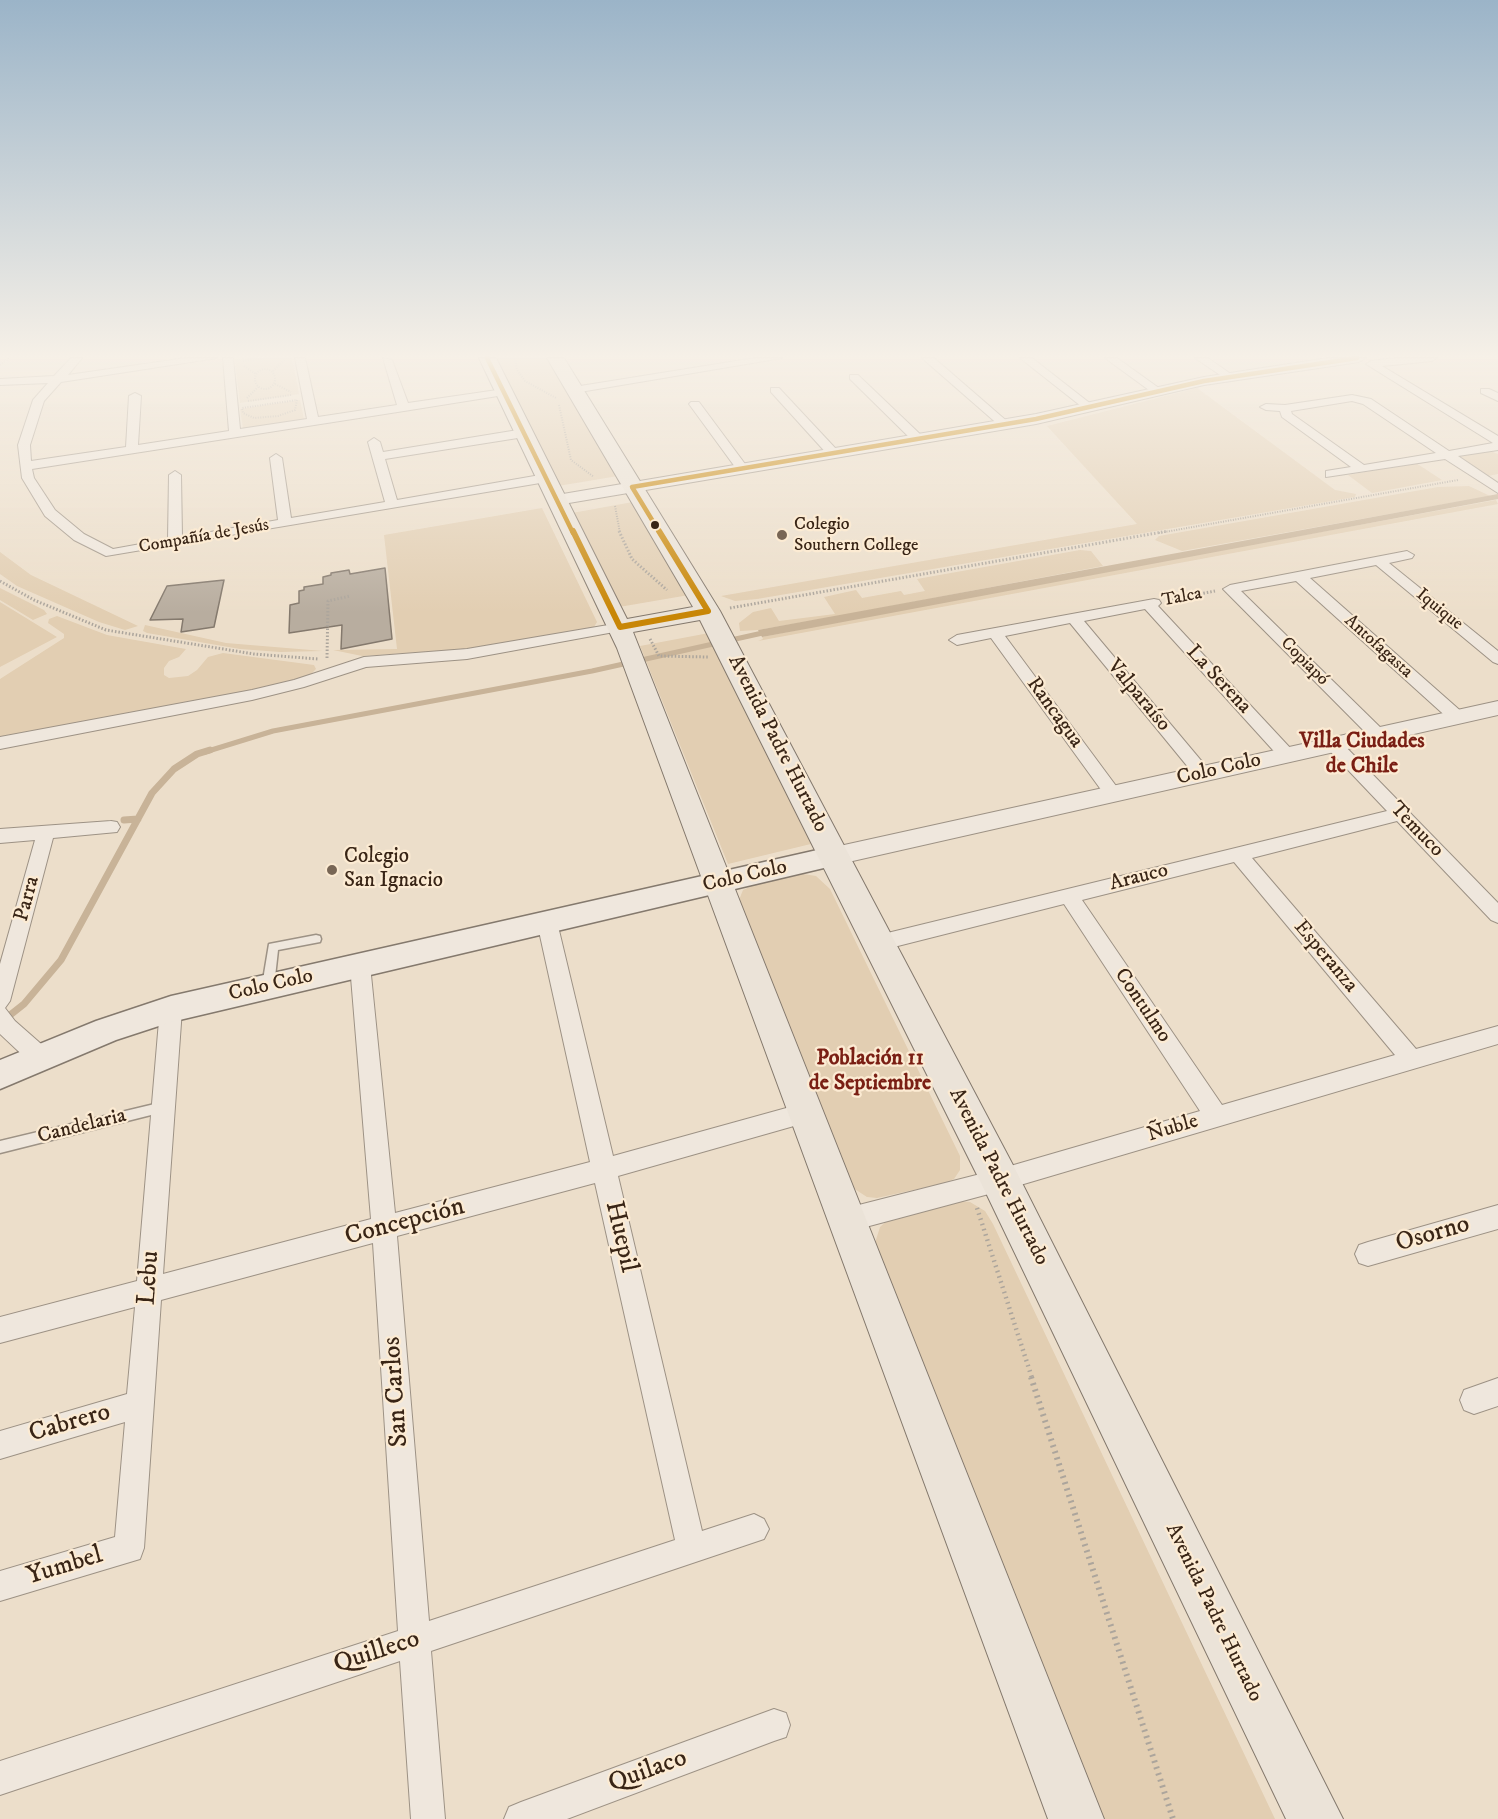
<!DOCTYPE html>
<html>
<head>
<meta charset="utf-8">
<style>
  body { margin:0 }
  canvas { display:block; background:#ecdeca }
</style>
</head>
<body>
<canvas width="1498" height="1819"></canvas>
<script>
const context = document.querySelector('canvas').getContext('2d');
context.lineJoin = 'round';
function paint(path, color) { context.fillStyle = color; context.fill(path, 'evenodd'); }
const shape = rows => new Path2D(rows.map(r => 'M' + r).join(''));
function trace(path, color, width, dash) { context.strokeStyle = color; context.lineWidth = width; context.lineCap = dash ? 'butt' : 'round'; context.setLineDash(dash || []); context.stroke(path); }
function write(font, color, halo, rows, align = 'center') {
  context.font = font + ' "IM FELL DW Pica",serif'; context.lineWidth = 4.5; context.setLineDash([]); context.textBaseline = 'middle'; context.strokeStyle = halo; context.fillStyle = color; for (const [text, x, y, turn = 0] of rows) {
    context.save(); context.translate(x, y); context.rotate((+turn || 0) * Math.PI / 180); context.textAlign = isNaN(turn) ? turn : align; if (halo) context.strokeText(text, 0, 0); context.fillText(text, 0, 0); context.restore();
  }
}
paint(shape([
  [248,358,292,358,299,394,240,403,235,360],
  [493,358,548,358,618,476,558,486],
  [1197,388,1335,490,1356,494,1355,497,757,599,735,601,721,596,1137,524,1047,426],
  [300,400,304,419,243,429,240,409],
  [1487,450,1498,454,1498,474,1488,476,1460,457,1460,454],
  [1416,463,1442,480,1372,493,1348,475],
  [1469,486,1490,496,1182,551,1155,540,1159,536,1438,487],
  [1496,500,1498,504,758,641,763,639,762,637,992,592],
  [633,502,689,595,619,607,572,513],
  [542,508,597,622,594,627,483,648,362,656,333,650,397,649,384,535],
  [1080,550,1091,551,1103,566,838,616,758,630,740,631,739,623,753,612,771,608,779,621,835,614,824,597,856,590,862,598,901,591,904,595,925,591,917,579],
  [0,552,31,575,138,626,125,630,99,622,17,586,0,574],
  [0,588,44,610,47,614,33,620,0,600],
  [0,602,57,637,0,667],
  [57,616,107,635,186,649,179,657,169,661,164,668,164,675,169,678,188,676,197,670,208,657,223,653,314,665,316,669,309,676,247,692,0,738,0,679,64,638,64,634,48,623,49,619],
  [145,625,226,643,323,651,280,652,240,649,147,633,143,631],
  [709,633,815,843,728,864,640,646],
  [803,874,816,876,830,889,960,1156,960,1170,954,1179,945,1183,877,1198,867,1197,850,1186,739,900,743,890,754,885],
  [955,1201,970,1202,985,1211,993,1224,1275,1819,1090,1819,875,1243,880,1227,890,1218]
]), '#e2ceb2');
paint(shape([
  [1498,494,1498,499,811,628,762,637,758,630]
]), '#c8b398');
trace(shape([
  [205,752,273,731,592,671,767,632]
]), '#c8b398', 5);
trace(shape([
  [124,820,138,819],
  [0,1023,24,1004,61,960,152,793,174,769,197,754,210,750]
]), '#c8b398', 7);
const building = shape([
  [385,568,392,639,341,649,342,625,289,633,290,605,299,603,299,591,304,590,304,587,323,584,323,577,331,575,331,573,349,570,350,574,385,568],
  [224,580,214,627,181,632,183,619,150,620,167,586,224,580]
]);
paint(building, '#b8ad9f');
trace(building, '#84796d', 1.5);
const service = shape([
  [316,935,320,936,321,939,320,942,278,950,274,986,272,989,268,991,264,989,262,986,269,944,316,935],
  [163,1102,167,1103,169,1107,167,1111,163,1112,0,1153,0,1141,163,1102]
]);
const minor = shape([
  [71,358,82,358,68,375,186,358,217,358,61,382,44,401,30,445,31,461,126,447,129,396,135,393,141,396,138,445,229,431,223,358,233,358,240,429,307,419,295,358,305,358,318,417,397,405,383,358,392,360,408,403,504,389,510,392,504,395,404,411,32,469,34,478,55,510,84,534,113,549,168,539,169,475,175,471,181,475,182,537,278,520,270,458,276,454,282,458,291,518,385,502,368,442,374,438,380,442,383,452,524,429,530,433,524,437,385,459,397,500,546,474,552,478,546,482,106,556,74,540,45,516,22,478,18,445,33,400,48,383,0,385,0,379,54,376,71,358],
  [755,358,782,358,574,393,568,390,574,387,755,358],
  [922,358,934,358,1009,423,1009,427,1001,427,922,358],
  [1020,358,1032,358,1096,408,1086,410,1020,358],
  [1105,358,1117,358,1163,391,1153,393,1105,358],
  [1195,358,1208,358,1235,377,1226,379,1195,358],
  [1396,358,1437,358,1432,361,1382,366,1498,436,1498,450,1458,456,1498,483,1498,493,1445,459,1326,477,1326,471,1351,467,1282,417,1280,411,1266,410,1260,407,1266,404,1285,405,1352,395,1371,399,1449,451,1493,443,1366,364,1371,361,1396,358],
  [1352,401,1363,404,1436,453,1364,465,1292,414,1291,411,1352,401],
  [850,375,858,375,922,436,922,442,914,442,850,379,850,375],
  [771,388,779,388,837,450,837,456,829,456,771,392,771,388],
  [1481,389,1489,389,1498,393,1498,401,1481,393,1481,389],
  [691,402,699,402,748,468,746,471,738,471,689,404,691,402],
  [1407,551,1414,555,1412,558,1389,563,1498,651,1498,664,1493,662,1376,565,1310,578,1463,713,1465,717,1463,721,1451,721,1296,581,1241,591,1384,731,1386,735,1378,740,1372,739,1223,589,1230,585,1407,551],
  [1154,599,1159,600,1161,603,1158,606,1293,751,1296,755,1293,759,1281,759,1145,609,1084,621,1209,770,1212,774,1209,778,1197,778,1070,623,1005,636,1122,794,1113,800,1107,798,991,638,957,645,949,640,957,635,1154,599],
  [620,623,627,627,625,630,467,659,366,667,304,687,252,700,0,749,0,737,252,690,294,680,364,657,467,649,620,623],
  [1334,739,1340,741,1498,903,1498,923,1491,920,1397,821,1252,858,1416,1049,1498,1026,1498,1044,1000,1191,847,1232,838,1228,835,1220,838,1212,847,1208,1000,1169,1200,1111,1064,904,878,951,871,949,868,943,871,937,1387,811,1328,749,1326,745,1334,739],
  [1234,862,1395,1055,1222,1105,1082,900,1234,862],
  [111,821,117,822,120,827,117,832,53,838,10,1001,5,1008,15,1021,48,1050,51,1057,48,1064,40,1066,32,1064,0,1034,0,964,35,840,0,843,0,829,111,821],
  [547,914,554,917,557,922,613,1156,808,1102,816,1105,819,1112,816,1119,808,1122,618,1176,702,1531,754,1514,764,1519,769,1529,764,1539,431,1651,445,1819,411,1819,400,1661,0,1795,0,1761,398,1631,373,1243,161,1300,144,1548,140,1559,0,1601,0,1571,115,1537,125,1422,0,1459,0,1431,127,1394,135,1307,0,1343,0,1317,137,1281,160,1009,164,1003,171,1000,178,1003,182,1009,163,1274,371,1219,350,965,353,959,360,957,367,959,370,965,395,1213,590,1162,537,922,540,917,547,914],
  [595,1183,675,1540,429,1621,397,1236,595,1183],
  [1498,1205,1498,1229,1368,1266,1359,1263,1355,1254,1359,1245,1368,1242,1498,1205],
  [1498,1378,1498,1406,1474,1414,1464,1410,1460,1400,1464,1390,1498,1378],
  [774,1709,786,1713,790,1725,786,1737,774,1741,567,1819,504,1819,509,1807,521,1802,774,1709]
]);
const tertiary = shape([
  [1328,358,1366,358,1359,362,1204,385,1036,424,557,505,549,500,557,495,1036,414,1204,377,1328,358],
  [1498,701,1498,715,835,865,826,862,823,856,826,850,835,847,1498,701]
]);
const secondary = shape([
  [835,846,845,849,849,856,845,863,171,1022,116,1040,0,1089,0,1060,96,1021,171,996,835,846]
]);
const primary = shape([
  [479,358,496,358,627,619,693,607,547,358,564,358,720,611,1014,1167,1343,1819,1286,1819,986,1193,700,620,633,632,1104,1819,1048,1819,617,648,479,358]
]);
trace(service, '#9d9285', 3);
trace(minor, '#9d9285', 2);
trace(tertiary, '#9d9285', 2);
trace(secondary, '#84796d', 3);
trace(primary, '#84796d', 2);
trace(shape([
  [515,358,517,370,525,381,556,398],
  [243,361,265,358],
  [0,365,9,358],
  [244,366,256,374],
  '255 379a10 10 0 1 1 20 0a10 10 0 1 1-20 0Z',
  [273,371,285,359],
  [275,384,291,392],
  [247,398,258,387],
  [297,400,295,410,278,416,254,418,243,413,242,408,297,400],
  [248,401,291,395],
  [559,405,571,460,594,477],
  [615,506,620,533],
  [1159,533,1458,480]
]), '#aca59c', 2, [1, 1.5]);
trace(shape([
  [619,531,632,559,667,590],
  [0,581,34,600,106,630,254,654,318,659],
  [1169,600,1215,591],
  [730,608,1168,531],
  [650,639,659,656,708,657],
  [327,658,328,601,350,596]
]), '#aca59c', 3, [1.5, 2]);
trace(shape([
  [977,1208,1032,1378]
]), '#aca59c', 4.5, [1.5, 4]);
trace(shape([
  [1031,1377,1173,1819]
]), '#aca59c', 6, [2, 4.5]);
paint(service, '#efe7dd');
paint(minor, '#efe7dd');
paint(tertiary, '#efe7dd');
paint(secondary, '#efe7dd');
paint(primary, '#ebe3d8');
trace(shape([
  [487,358,573,533],
  [660,533,632,487,1036,419,1204,381,1357,358]
]), '#c88606', 4.5);
trace(shape([
  [573,531,620,627,708,611,659,531]
]), '#c88606', 6);
const sky = context.createLinearGradient(0, 0, 0, 613);
sky.addColorStop(0, '#9bb4c8');
sky.addColorStop(0.58, '#f6f0e7');
sky.addColorStop(1, '#f6f0e700');
context.fillStyle = sky;
context.fillRect(0, 0, 1498, 613);
for (const [x, y, r, color] of [
  [655,525,5,"#392516"],
  [782,535,6,"#786655"],
  [332,870,6,"#786655"]
]) { const dot = new Path2D(); dot.arc(x, y, r, 0, 2 * Math.PI); context.fillStyle = color; context.fill(dot); trace(dot, '#fcebd3', 2); }
write('18px', '#392516', '#fcebd3', [
  ["Colegio",794,525],
  ["Southern College",794,546]
], 'left');
write('18px', '#392516', '#fcebd3', [
  ["Compañía de Jesús",204,537,-10],
  ["Talca",1182,598,-11],
  ["Iquique",1439,610,39],
  ["Antofagasta",1378,647,42],
  ["Copiapó",1304,662,45]
]);
write('21px', '#392516', '#fcebd3', [
  ["La Serena",1218,680,47],
  ["Valparaíso",1138,696,50],
  ["Rancagua",1054,713,54],
  ["Avenida Padre Hurtado",777,744,63],
  ["Colo Colo",1219,770,-13],
  ["Temuco",1416,830,46],
  ["Colo Colo",745,877,-13],
  ["Arauco",1139,878,-14],
  ["Parra",28,899,-75],
  ["Esperanza",1325,957,50],
  ["Colo Colo",271,986,-13],
  ["Contulmo",1142,1006,56],
  ["Candelaria",82,1127,-14],
  ["Ñuble",1173,1129,-17],
  ["Avenida Padre Hurtado",998,1177,63],
  ["Avenida Padre Hurtado",1213,1613,64]
]);
write('21px', '#392516', '#fcebd3', [
  ["Colegio",344,858],
  ["San Ignacio",344,882]
], 'left');
write('bold 22px', '#7a1f14', '#fcebd3', [
  ["Villa Ciudades",1362,742],
  ["de Chile",1362,767],
  ["Población 11",870,1059],
  ["de Septiembre",870,1084]
]);
write('26px', '#392516', '#fcebd3', [
  ["Concepción",405,1223,-15],
  ["Osorno",1433,1235,-16],
  ["Huepil",620,1237,77],
  ["Lebu",150,1278,-86],
  ["San Carlos",397,1392,-94],
  ["Cabrero",70,1424,-16],
  ["Yumbel",65,1567,-17],
  ["Quilleco",377,1653,-18],
  ["Quilaco",648,1772,-20]
]);
</script>
</body>
</html>
